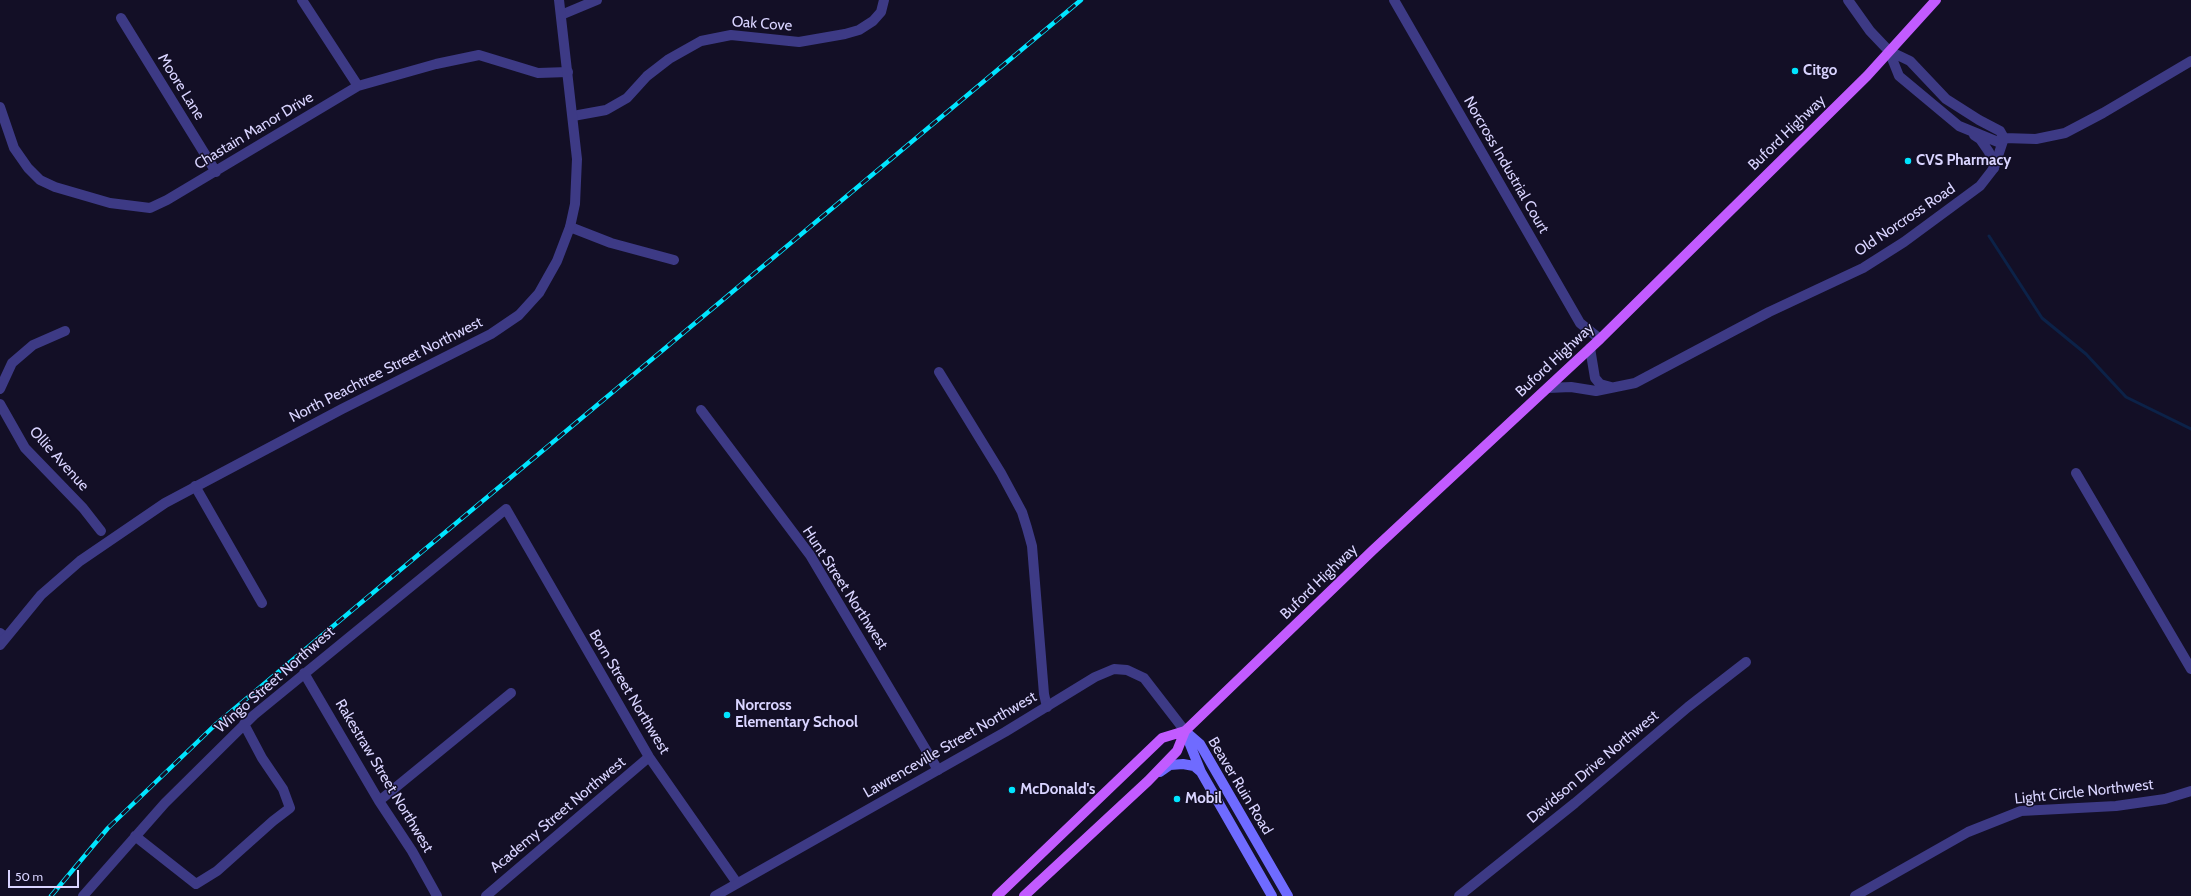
<!DOCTYPE html>
<html>
<head>
<meta charset="utf-8">
<style>
  body { margin:0 }
  #map { position:relative; width:2191px; height:896px; overflow:hidden; background:#130f26; font-family:Cabin,sans-serif }
  canvas { display:block }
  .scale { position:absolute; left:8px; top:870px; width:71px; height:18px; box-sizing:border-box; border:2px solid #d9d4ff; border-top:0; padding-left:5px; font-size:12px; line-height:14px; white-space:nowrap; color:#d9d4ff; -webkit-text-stroke:3px #130f26; paint-order:stroke }
</style>
</head>
<body>
<div id="map">
<canvas width="2191" height="896"></canvas>
<div class="scale">50 m</div>
</div>
<script>
const context = document.querySelector('canvas').getContext('2d');
context.lineJoin = 'round';
const shape = rows => new Path2D(rows.map(r => 'M' + r).join(''));
function trace(path, color, width, dash) { context.strokeStyle = color; context.lineWidth = width; context.lineCap = dash ? 'butt' : 'round'; context.setLineDash(dash || []); context.stroke(path); }
function write(font, color, halo, rows, align = 'center') {
  context.font = font + ' Cabin,sans-serif'; context.lineWidth = 3; context.setLineDash([]); context.textBaseline = 'middle'; context.strokeStyle = halo; context.fillStyle = color; for (const [text, x, y, turn = 0] of rows) {
    context.save(); context.translate(x, y); context.rotate((+turn || 0) * Math.PI / 180); context.textAlign = isNaN(turn) ? turn : align; if (halo) context.strokeText(text, 0, 0); context.fillText(text, 0, 0); context.restore();
  }
}
trace(shape([
  [1989,236,2042,318,2086,354,2126,397,2191,429]
]), '#0c2248', 3);
trace(shape([
  [302,0,358,86],
  [1394,0,1580,323,1600,339],
  [561,15,597,0],
  [121,18,216,172],
  [0,107,14,148,28,168,40,180,55,187,110,203,150,208,167,200,358,86,436,64,479,55,538,73,568,72],
  [573,116,606,110,627,98,647,76,669,59,701,41,731,35,799,42,845,34,859,30,873,21,881,12,884,0],
  [570,227,611,243,674,260],
  [1590,348,1595,378,1600,384,1611,387],
  [939,372,1001,473,1022,512,1027,528,1032,546,1044,694,1047,707],
  [1548,388,1571,387,1596,391,1635,383,1769,312,1863,268,1904,242,1980,186,1994,168,2004,138],
  [0,389,12,363,33,345,65,331],
  [0,404,25,448,83,508,101,531],
  [701,410,810,555,938,770],
  [2076,473,2191,669],
  [195,486,262,603],
  [0,633,5,637],
  [304,673,379,801,412,851,437,896],
  [379,801,511,693],
  [135,836,196,884,217,871,273,821,290,808,283,789,262,758,244,724],
  [83,896,165,803,254,715,506,509,649,757,737,883],
  [486,896,649,757],
  [1459,896,1575,803,1688,707,1746,662],
  [1855,896,1968,832,2021,811,2116,806,2165,799,2191,791]
]), '#3d3a85', 10);
trace(shape([
  [1848,0,1870,31,1889,51,1910,61,1946,99,1979,120,2000,131,2004,138],
  [1889,51,1899,76,1959,126,1998,142,2004,138],
  [1974,135,1980,139,1989,152,1994,168],
  [2004,138,2036,139,2065,133,2103,113,2191,61],
  [0,645,41,595,80,561,165,503,342,409,491,334,519,315,539,293,557,261,570,227,575,204,577,159,559,0],
  [715,896,1005,732,1095,677,1114,669,1127,670,1144,678,1185,731]
]), '#3d3a85', 10);
trace(shape([
  [1185,731,1200,744,1288,896],
  [1185,732,1201,772,1272,896],
  [1160,772,1170,765,1183,764,1194,766,1201,772]
]), '#6f6bff', 10);
trace(shape([
  [997,896,1162,738,1185,731],
  [1024,896,1148,781,1177,751,1185,731,1373,550,1600,339,1867,76,1936,0]
]), '#c25bff', 10);
const rail = shape([
  [51,896,108,828,215,725,1081,0]
]);
trace(rail, '#00e5ff', 4.5);
trace(rail, '#130f26', 3, [9]);
for (const [x, y, r, color] of [
  [1795,71,4,"#00e5ff"],
  [1908,161,4,"#00e5ff"],
  [727,715,4,"#00e5ff"],
  [1012,790,4,"#00e5ff"],
  [1177,799,4,"#00e5ff"]
]) { const dot = new Path2D(); dot.arc(x, y, r, 0, 2 * Math.PI); context.fillStyle = color; context.fill(dot); trace(dot, '#130f26', 1.5); }
write('15px', '#d9d4ff', '#130f26', [
  ["Oak Cove",762,24,4],
  ["Moore Lane",181,87,58],
  ["Chastain Manor Drive",254,131,-31],
  ["Buford Highway",1787,133,-44],
  ["Norcross Industrial Court",1506,165,60],
  ["Old Norcross Road",1905,220,-34],
  ["Buford Highway",1555,360,-43],
  ["North Peachtree Street Northwest",386,370,-27],
  ["Ollie Avenue",59,459,48],
  ["Buford Highway",1319,582,-44],
  ["Hunt Street Northwest",845,588,57],
  ["Wingo Street Northwest",275,680,-41],
  ["Born Street Northwest",629,692,59],
  ["Lawrenceville Street Northwest",950,745,-30],
  ["Davidson Drive Northwest",1593,767,-40],
  ["Rakestraw Street Northwest",384,776,59],
  ["Beaver Ruin Road",1240,786,59],
  ["Light Circle Northwest",2084,792,-6],
  ["Academy Street Northwest",558,815,-40]
]);
write('bold 15px', '#d9d4ff', '#130f26', [
  ["Citgo",1803,71],
  ["CVS Pharmacy",1916,161],
  ["Norcross",735,706],
  ["Elementary School",735,723],
  ["McDonald's",1020,790],
  ["Mobil",1185,799]
], 'left');
</script>
</body>
</html>
